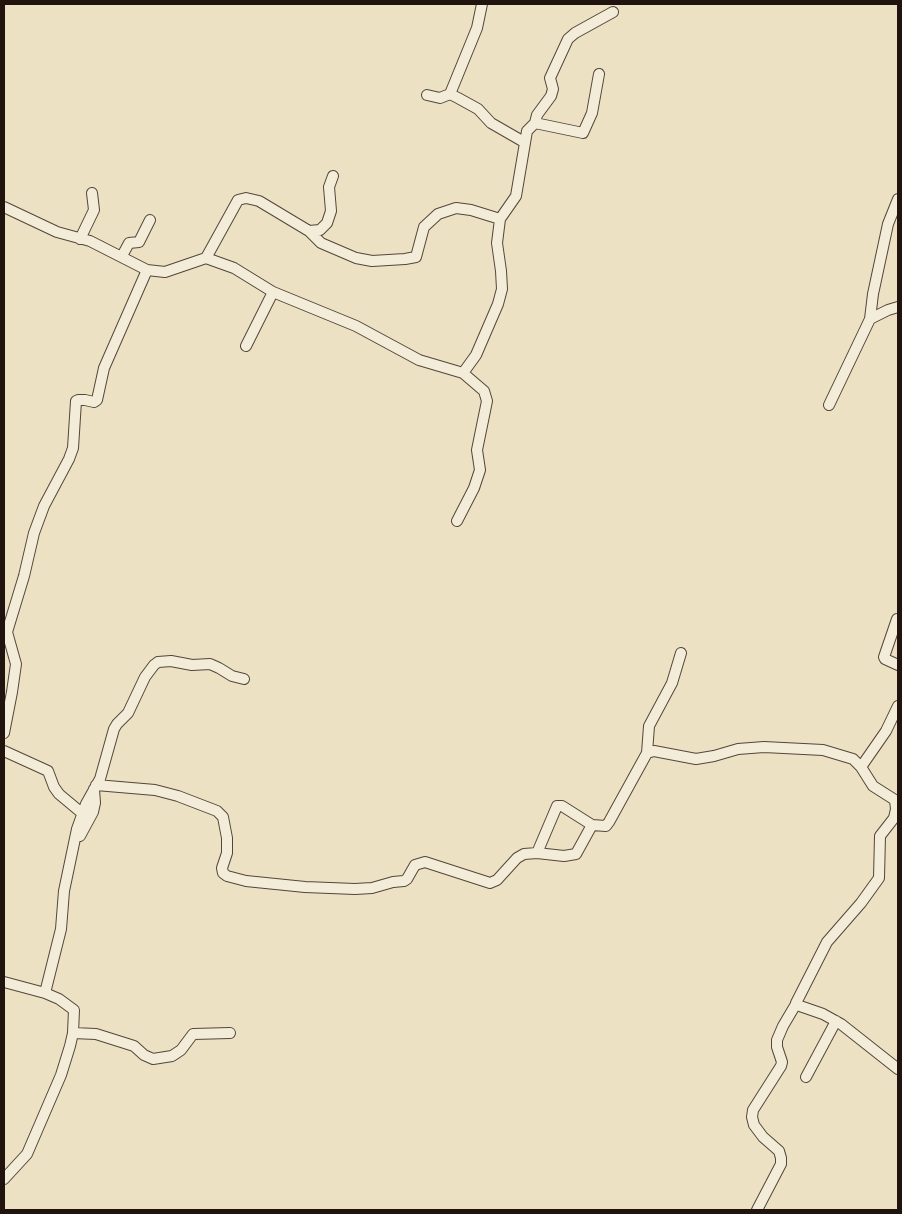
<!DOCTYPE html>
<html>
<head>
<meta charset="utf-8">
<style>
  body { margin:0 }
  #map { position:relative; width:902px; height:1214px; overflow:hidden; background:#ece1c3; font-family:"Libre Bodoni",serif }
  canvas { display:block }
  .frame { position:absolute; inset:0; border:5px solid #21130d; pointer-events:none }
</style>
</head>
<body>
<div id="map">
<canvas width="902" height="1214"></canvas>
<div class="frame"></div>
</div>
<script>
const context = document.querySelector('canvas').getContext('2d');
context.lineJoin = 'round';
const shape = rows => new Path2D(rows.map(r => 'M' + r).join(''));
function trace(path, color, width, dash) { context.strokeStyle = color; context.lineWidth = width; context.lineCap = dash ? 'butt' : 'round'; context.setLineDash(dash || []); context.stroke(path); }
const street = shape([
  [450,94,477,28,482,4],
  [427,95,440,98,450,94,458,98,478,109,491,123,524,142],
  [535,123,583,133,592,113,599,74],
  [4,207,57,232,90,241,147,270,165,272,206,258,238,200,246,198,259,201,309,231,321,243,356,258,372,261,405,259,416,257,424,227,438,214,456,208,471,210,500,219],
  [309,231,320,230,327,223,331,211,329,187,333,176],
  [80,239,94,210,92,193],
  [122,256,129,243,139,242,150,220],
  [206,258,234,268,273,292,356,326,419,360,463,373,484,391,487,401,477,450,480,470,474,488,457,521],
  [870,319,873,294,888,224,898,199],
  [246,346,273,292],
  [463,373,476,355,498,304,502,289,501,271,497,243,500,219,516,196,527,131,535,123,537,115,551,96,553,89,550,78,568,39,575,33,613,12],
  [829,405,870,319,888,310,898,307],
  [897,619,884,657,885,659,898,665],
  [4,733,12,692,16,664,7,632,24,576,34,533,44,506,69,459,73,448,76,401,78,400,85,400,94,402,97,400,104,368,147,270],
  [4,751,48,771,54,787,59,794,83,814],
  [647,753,649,726,672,683,681,653],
  [861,767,886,731,898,706],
  [96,785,155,790,178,796,217,811,223,817,227,838,227,853,222,868,223,873,227,876,246,881,305,887,355,889,372,888,393,882,404,881,407,879,415,865,425,862,490,883,497,880,517,858,524,854,537,853,564,856,576,854,592,825,606,826,609,822,647,753,654,751,696,759,714,756,738,749,764,747,823,750,853,759,861,767,873,786,895,800,896,809,894,818,880,836,879,878,861,903,827,942,796,1003,797,1005,823,1014,841,1024,898,1069],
  [80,836,93,812,95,803,94,789],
  [537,853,557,806,562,806,592,825],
  [4,982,45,993],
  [73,1033,96,1034,134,1046,144,1055,153,1059,172,1056,181,1050,193,1034,230,1033],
  [806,1077,836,1021],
  [4,1179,27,1154,61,1075,70,1046,73,1033,74,1010,59,999,45,993,61,929,64,891,77,829,86,804,100,779,114,729,117,724,128,713,145,677,154,665,158,662,171,661,192,665,210,664,219,668,232,676,244,679],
  [757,1210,781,1164,781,1158,779,1151,763,1137,754,1125,752,1117,753,1110,781,1066,782,1062,777,1047,777,1040,783,1026,796,1004]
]);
trace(street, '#54463a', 12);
trace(street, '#f3ecd8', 10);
</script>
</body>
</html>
